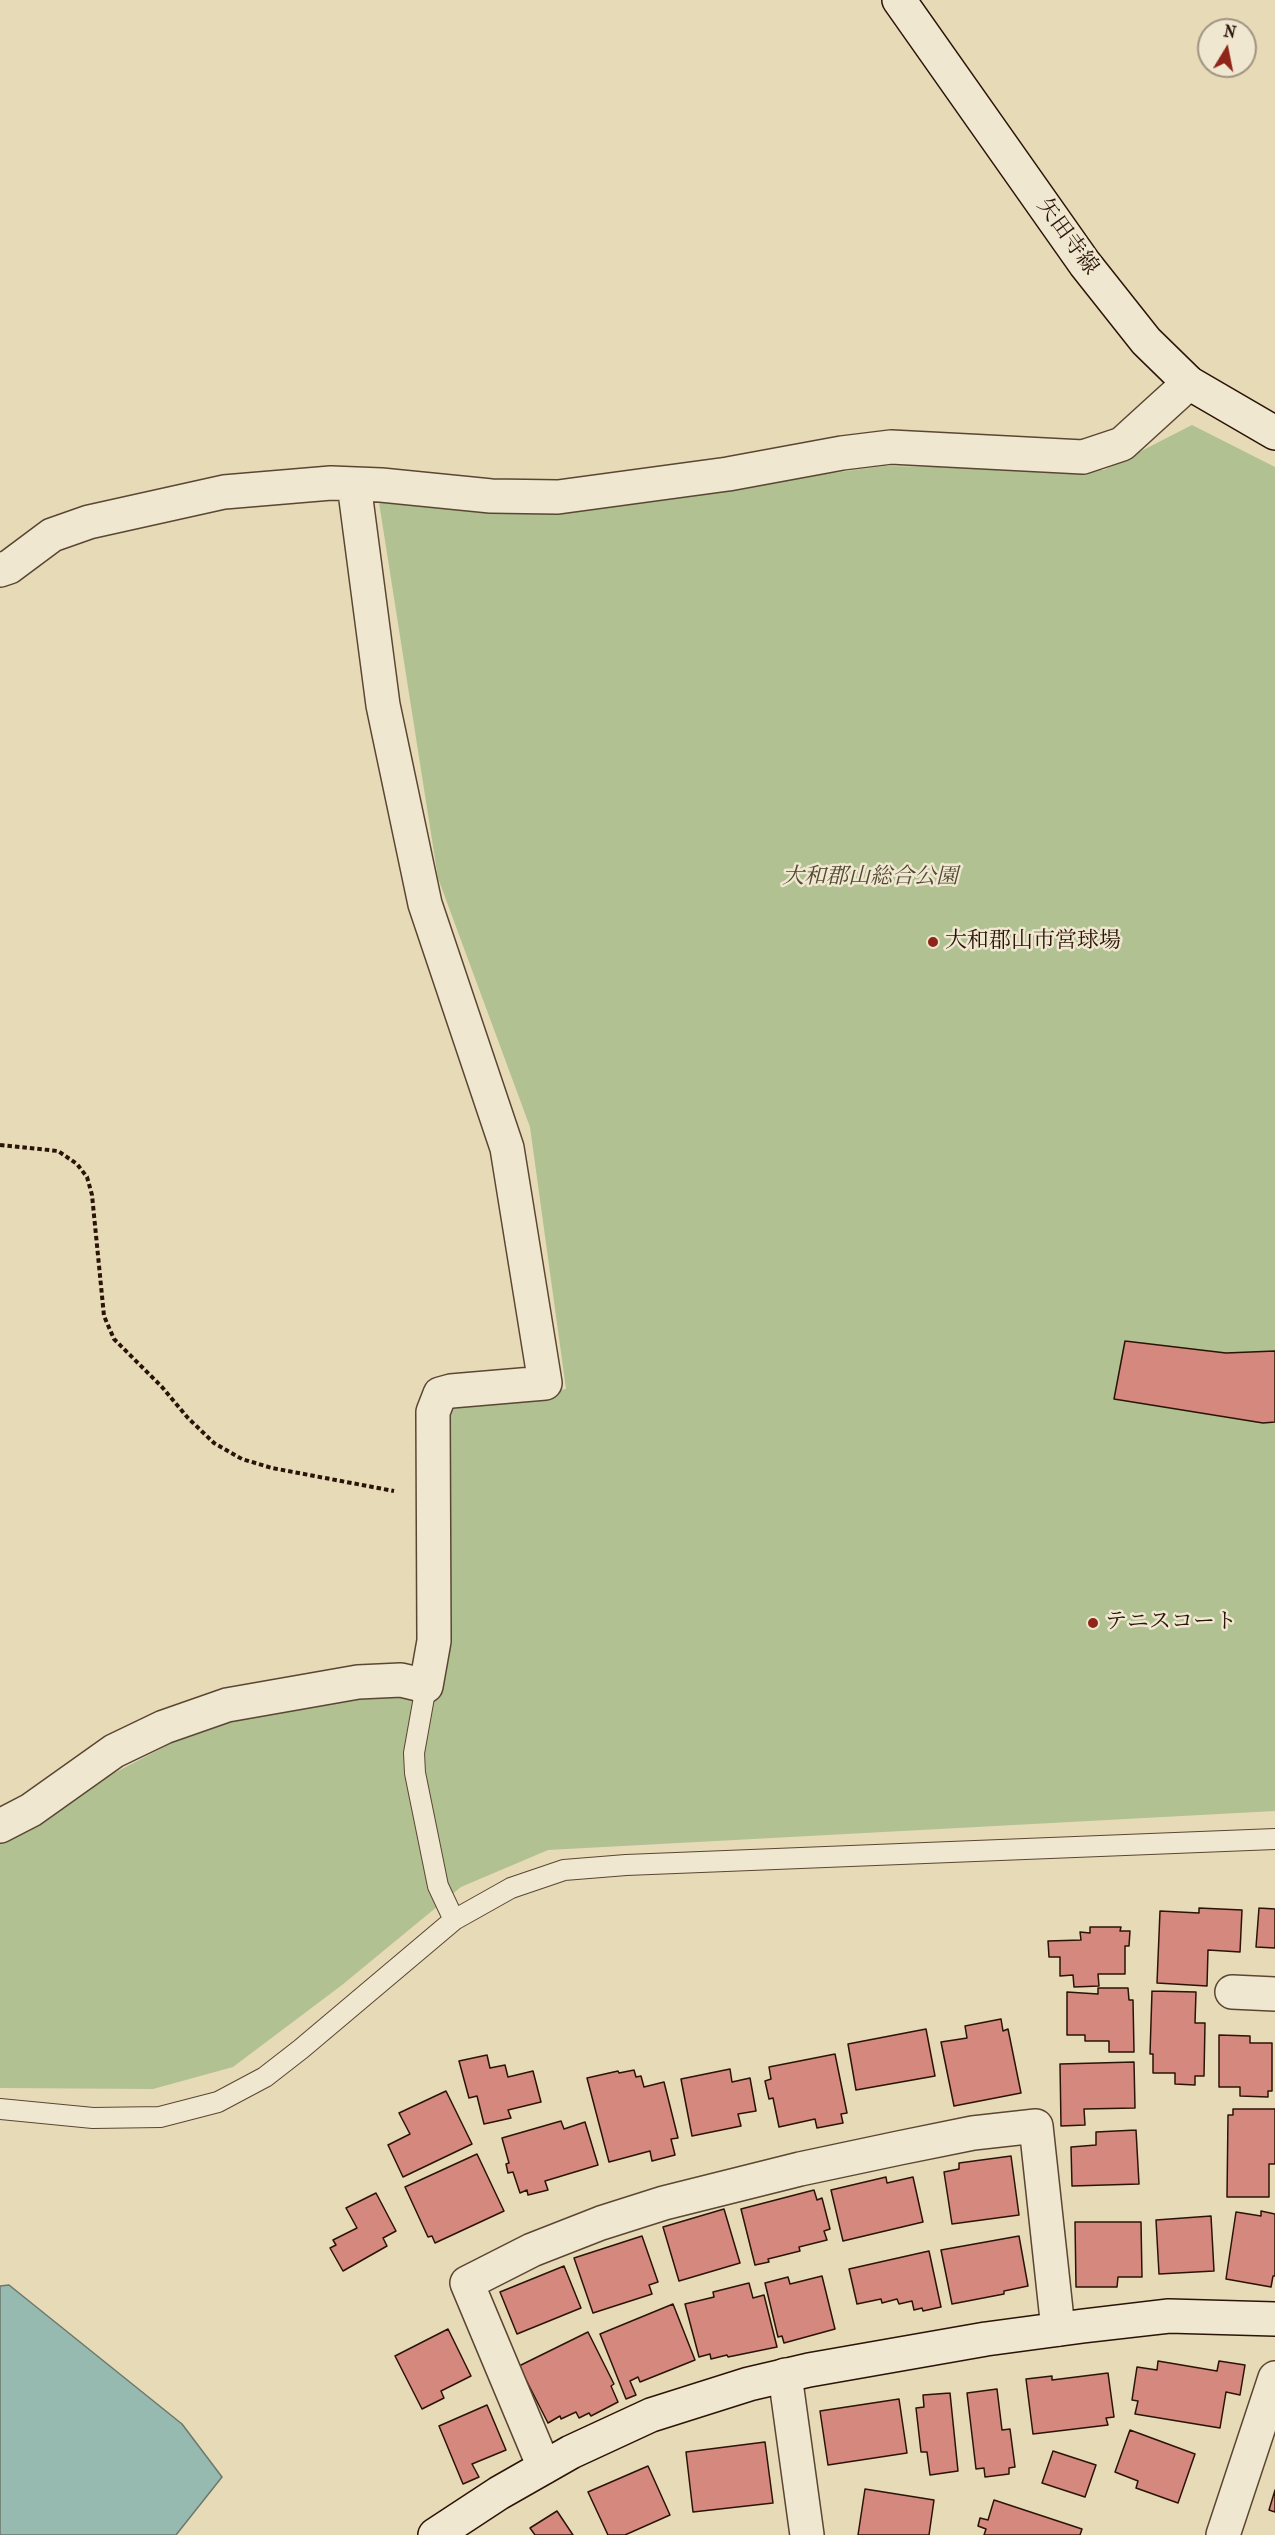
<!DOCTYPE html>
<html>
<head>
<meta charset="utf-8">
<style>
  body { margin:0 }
  #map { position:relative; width:1275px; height:2535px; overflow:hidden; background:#e7dab7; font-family:"IM FELL French Canon",serif }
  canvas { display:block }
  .north { position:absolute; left:1197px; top:18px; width:60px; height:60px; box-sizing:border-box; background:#efe7d0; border:2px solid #a19380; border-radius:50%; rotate:10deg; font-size:16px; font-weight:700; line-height:24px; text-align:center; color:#2b1407 }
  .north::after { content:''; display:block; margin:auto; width:21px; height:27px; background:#8f2418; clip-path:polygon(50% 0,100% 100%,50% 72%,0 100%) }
</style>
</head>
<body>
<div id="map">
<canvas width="1275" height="2535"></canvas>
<div class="north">N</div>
</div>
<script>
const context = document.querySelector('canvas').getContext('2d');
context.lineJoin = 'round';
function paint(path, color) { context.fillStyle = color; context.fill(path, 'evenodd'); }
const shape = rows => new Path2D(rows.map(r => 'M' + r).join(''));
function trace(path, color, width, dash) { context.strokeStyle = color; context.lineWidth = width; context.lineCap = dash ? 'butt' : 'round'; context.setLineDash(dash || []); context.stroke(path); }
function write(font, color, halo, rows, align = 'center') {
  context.font = font + ' "IM FELL French Canon","Noto Serif JP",serif'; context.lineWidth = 5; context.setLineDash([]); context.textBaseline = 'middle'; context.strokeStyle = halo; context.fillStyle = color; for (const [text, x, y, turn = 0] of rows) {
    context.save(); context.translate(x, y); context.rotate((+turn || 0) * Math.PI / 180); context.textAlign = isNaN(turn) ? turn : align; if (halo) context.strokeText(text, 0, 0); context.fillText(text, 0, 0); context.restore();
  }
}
paint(shape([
  [1192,425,1275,467,1275,1811,548,1850,461,1887,342,1985,233,2067,153,2089,0,2088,0,1833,223,1716,444,1679,451,1405,566,1389,530,1127,438,878,378,496,530,514,884,466,1104,470]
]), '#b1c192');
const water = shape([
  [9,2285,182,2424,222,2477,176,2535,0,2535,0,2286,9,2285]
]);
paint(water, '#97bab0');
trace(water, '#6c786c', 1.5);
const building = shape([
  [1125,1341,1226,1353,1275,1351,1275,1422,1263,1423,1114,1399,1125,1341],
  [1199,1908,1242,1910,1240,1952,1208,1950,1207,1986,1157,1983,1160,1911,1199,1913,1199,1908],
  [1259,1908,1275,1909,1275,1948,1256,1947,1259,1908],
  [1090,1927,1121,1927,1120,1931,1130,1931,1129,1946,1125,1946,1125,1974,1098,1974,1099,1986,1074,1987,1073,1975,1060,1976,1060,1957,1049,1957,1048,1941,1081,1940,1080,1932,1090,1933,1090,1927],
  [1098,1988,1128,1988,1129,2000,1133,2000,1134,2052,1109,2052,1109,2041,1085,2041,1085,2035,1067,2035,1067,1992,1098,1994,1098,1988],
  [1152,1991,1196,1992,1195,2023,1205,2023,1204,2076,1195,2076,1195,2085,1175,2084,1175,2073,1153,2073,1153,2054,1150,2054,1152,1991],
  [1001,2019,1003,2031,1008,2029,1021,2093,954,2106,941,2042,967,2038,965,2026,1001,2019],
  [926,2029,935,2076,856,2090,848,2044,926,2029],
  [1219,2035,1250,2036,1250,2043,1272,2043,1272,2091,1268,2091,1268,2097,1240,2096,1240,2087,1219,2087,1219,2035],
  [835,2054,847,2113,841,2114,843,2123,817,2128,815,2119,779,2127,773,2098,769,2099,765,2081,771,2079,769,2067,835,2054],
  [487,2055,490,2068,505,2065,508,2077,533,2071,541,2102,508,2110,511,2118,484,2124,477,2096,469,2098,459,2061,487,2055],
  [1134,2062,1135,2108,1084,2109,1085,2125,1061,2126,1060,2064,1134,2062],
  [730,2069,732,2082,750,2078,756,2111,738,2114,741,2126,692,2136,681,2079,730,2069],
  [634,2070,636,2077,641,2076,644,2087,664,2082,678,2138,671,2139,675,2155,652,2161,650,2151,609,2162,587,2078,618,2071,619,2073,634,2070],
  [446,2091,472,2144,403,2177,388,2145,410,2134,399,2113,446,2091],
  [1233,2109,1275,2109,1275,2164,1269,2164,1269,2197,1227,2197,1228,2115,1233,2115,1233,2109],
  [561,2121,564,2129,585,2122,598,2165,545,2181,548,2190,528,2195,527,2190,520,2193,513,2172,508,2173,506,2164,509,2163,502,2138,561,2121],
  [1136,2130,1139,2184,1072,2186,1071,2147,1096,2145,1096,2132,1136,2130],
  [477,2154,504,2211,435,2243,432,2236,428,2237,405,2187,477,2154],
  [1011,2156,1019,2215,952,2224,944,2172,959,2169,959,2163,1011,2156],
  [886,2177,887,2183,913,2177,923,2222,843,2241,831,2190,886,2177],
  [814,2190,817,2200,822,2198,830,2229,824,2231,827,2240,799,2247,800,2251,768,2259,769,2262,755,2265,741,2209,814,2190],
  [376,2193,396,2231,383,2238,387,2246,343,2271,330,2248,336,2245,333,2240,357,2228,346,2208,376,2193],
  [724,2209,740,2263,679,2281,663,2227,724,2209],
  [1261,2211,1275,2214,1275,2276,1273,2276,1271,2287,1226,2279,1236,2212,1261,2216,1261,2211],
  [1211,2216,1214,2271,1159,2274,1156,2220,1211,2216],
  [1075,2222,1141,2222,1142,2277,1118,2277,1117,2287,1076,2287,1075,2222],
  [642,2236,658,2282,649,2285,652,2294,593,2313,574,2258,642,2236],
  [1019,2236,1028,2286,1004,2291,1004,2294,952,2304,941,2250,1019,2236],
  [929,2251,941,2307,923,2311,922,2308,914,2310,912,2301,899,2304,897,2299,882,2303,881,2299,857,2304,849,2269,929,2251],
  [564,2266,581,2308,517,2334,500,2292,564,2266],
  [822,2276,835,2329,784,2343,782,2336,778,2337,765,2283,788,2277,790,2284,822,2276],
  [749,2283,753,2298,764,2295,777,2347,728,2357,727,2355,711,2359,710,2354,699,2357,685,2304,714,2297,713,2292,749,2283],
  [673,2304,695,2360,640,2382,638,2377,630,2381,636,2395,626,2399,600,2334,673,2304],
  [448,2329,471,2376,441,2391,444,2398,422,2409,395,2356,448,2329],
  [588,2332,614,2384,611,2386,618,2402,591,2416,589,2413,579,2418,576,2412,561,2419,560,2416,548,2423,519,2366,588,2332],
  [1158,2361,1217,2371,1219,2361,1245,2365,1240,2395,1226,2392,1220,2428,1135,2414,1138,2401,1132,2400,1137,2367,1157,2370,1158,2361],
  [1108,2373,1114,2417,1106,2418,1108,2425,1033,2434,1026,2379,1052,2376,1052,2380,1108,2373],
  [997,2389,1002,2430,1010,2429,1015,2467,1009,2468,1009,2474,985,2477,984,2468,976,2469,967,2393,997,2389],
  [950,2393,958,2471,930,2475,927,2452,921,2452,916,2408,924,2407,923,2395,950,2393],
  [899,2399,907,2453,828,2465,820,2411,899,2399],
  [487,2405,506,2450,472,2464,479,2477,463,2484,439,2426,487,2405],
  [1130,2430,1195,2454,1178,2503,1136,2488,1138,2481,1115,2472,1130,2430],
  [765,2442,773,2503,693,2512,686,2452,765,2442],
  [1053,2451,1096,2465,1085,2497,1042,2483,1053,2451],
  [648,2466,670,2515,625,2535,608,2535,588,2492,648,2466],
  [865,2489,934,2500,929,2535,858,2535,865,2489],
  [1275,2490,1275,2512,1269,2510,1275,2490],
  [994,2500,1082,2529,1080,2535,984,2535,986,2529,978,2526,980,2518,988,2520,994,2500],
  [557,2511,573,2535,535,2535,530,2528,557,2511]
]);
paint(building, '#d4887e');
trace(building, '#2b1407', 1.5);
const lane = shape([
  [426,1686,414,1753,415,1773,438,1886,454,1920],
  [0,2109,93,2118,160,2117,218,2102,265,2077,301,2049,454,1920,511,1888,564,1870,626,1865,1275,1839]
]);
const street = shape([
  [0,570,9,567,52,535,89,522,224,492,331,483,381,485,491,496,558,497,728,474,842,453,891,447,1083,457,1122,444,1189,383],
  [0,1826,31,1810,114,1751,164,1727,227,1705,358,1682,401,1680,426,1686,434,1641,433,1412,440,1394,451,1391,545,1383,507,1148,425,904,383,705,354,484],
  [1232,1992,1275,1994],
  [785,2375,807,2535],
  [544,2467,467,2283,532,2250,601,2223,664,2203,800,2169,899,2148,973,2133,1036,2126,1058,2329],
  [1223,2535,1275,2378]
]);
const secondary = shape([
  [899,0,1085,264,1146,341,1189,383,1275,433],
  [435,2535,499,2493,571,2452,651,2415,749,2384,809,2370,986,2339,1083,2326,1169,2316,1275,2319]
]);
trace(lane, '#5a4633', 22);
trace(street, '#5a4633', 36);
trace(secondary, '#2b1407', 36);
trace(shape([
  [0,1145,58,1151,77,1164,87,1177,92,1195,104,1316,114,1339,162,1387,188,1418,214,1443,242,1459,272,1468,394,1491]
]), '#2b1407', 4, [4.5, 3]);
trace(lane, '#efe7d0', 20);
trace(street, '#efe7d0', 33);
trace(secondary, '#efe7d0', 33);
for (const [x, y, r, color] of [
  [933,942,6,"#8f2418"],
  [1093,1623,6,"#8f2418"]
]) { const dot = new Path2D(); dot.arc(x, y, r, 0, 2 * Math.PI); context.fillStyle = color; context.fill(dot); trace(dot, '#efe7d0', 2); }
write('22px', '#2b1407', '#efe7d0', [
  ["矢田寺線",1067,237,54]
]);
write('italic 22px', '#534831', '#efe7d0', [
  ["大和郡山総合公園",870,878]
]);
write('22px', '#2b1407', '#efe7d0', [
  ["大和郡山市営球場",945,942],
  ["テニスコート",1105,1623]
], 'left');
</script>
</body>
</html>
